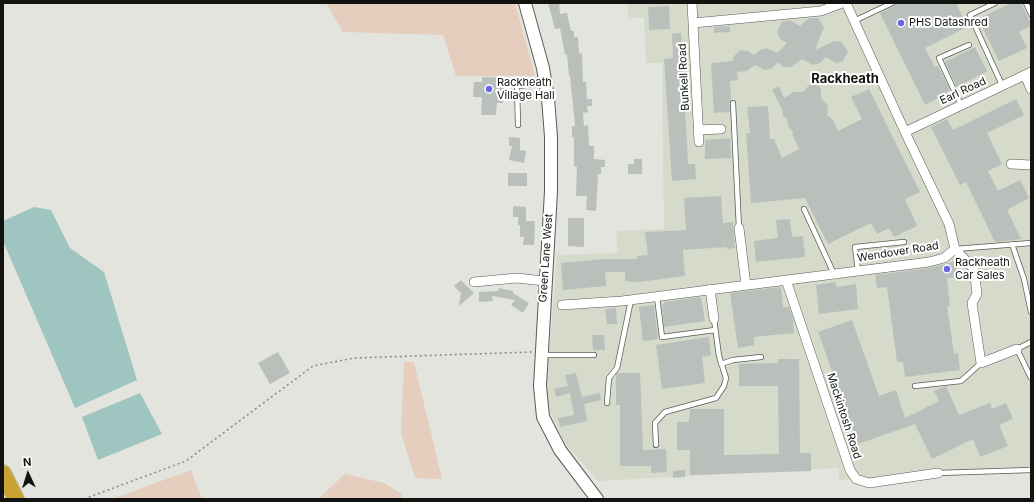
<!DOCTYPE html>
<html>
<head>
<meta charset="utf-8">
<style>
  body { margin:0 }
  #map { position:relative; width:1034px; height:502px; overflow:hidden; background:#e2e4dd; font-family:Inter,sans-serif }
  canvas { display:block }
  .frame { position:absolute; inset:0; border:4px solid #121310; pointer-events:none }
  .north { position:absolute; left:8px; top:454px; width:40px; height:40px; -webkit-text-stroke:3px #fff; paint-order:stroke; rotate:356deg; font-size:11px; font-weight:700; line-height:16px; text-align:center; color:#121310 }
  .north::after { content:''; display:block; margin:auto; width:14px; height:18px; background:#121310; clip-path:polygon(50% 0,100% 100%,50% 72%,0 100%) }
</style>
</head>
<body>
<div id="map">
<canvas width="1034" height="502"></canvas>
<div class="frame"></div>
<div class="north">N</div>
</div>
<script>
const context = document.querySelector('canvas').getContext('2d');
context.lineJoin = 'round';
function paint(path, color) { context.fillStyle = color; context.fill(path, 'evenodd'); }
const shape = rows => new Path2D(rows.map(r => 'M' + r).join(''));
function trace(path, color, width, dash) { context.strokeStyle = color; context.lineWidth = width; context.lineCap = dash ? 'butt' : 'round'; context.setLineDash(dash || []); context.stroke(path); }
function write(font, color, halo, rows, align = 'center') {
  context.font = font + ' Inter,sans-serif'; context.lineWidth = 4; context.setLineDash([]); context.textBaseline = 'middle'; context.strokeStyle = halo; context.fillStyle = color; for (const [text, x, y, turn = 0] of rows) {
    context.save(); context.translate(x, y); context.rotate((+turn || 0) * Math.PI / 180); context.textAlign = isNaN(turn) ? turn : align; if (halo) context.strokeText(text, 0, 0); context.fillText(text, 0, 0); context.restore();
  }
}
paint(shape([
  [628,3,1031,3,1031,473,839,480,839,468,598,481,564,442,549,409,547,388,557,255,618,253,616,231,664,229,662,63,646,63,644,18,628,17]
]), '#d5dacb');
paint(shape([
  [326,3,515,3,535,76,456,76,443,35,343,32],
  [404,362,414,362,442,479,415,478,401,433],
  [191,470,202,499,112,499],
  [345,474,384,483,402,494,401,499,318,499]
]), '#e5cebe');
paint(shape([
  [34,207,51,210,70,248,104,272,137,380,75,408,3,241,3,221],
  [140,393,162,434,98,460,82,417]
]), '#9ec5bf');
paint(shape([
  [548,3,559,3,560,14,567,13,571,31,574,31,574,37,578,37,579,54,582,53,583,82,586,82,587,99,592,99,592,106,587,106,588,112,583,113,584,126,588,125,589,146,594,146,594,159,605,160,605,167,601,167,601,174,598,174,596,211,586,210,587,196,576,196,577,167,574,166,574,137,572,137,572,126,575,126,570,76,569,76,567,54,565,55,560,28,555,29],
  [896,3,956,3,967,27,925,48,935,67,938,66,950,90,947,92,948,93,925,105,880,13,894,6],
  [1011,3,1021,3,1031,24,1031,26,1019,32,1027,48,999,61,978,19],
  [669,6,670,29,649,30,648,7],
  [809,18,818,18,824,27,815,50,834,41,841,42,848,51,843,61,836,63,826,57,820,63,813,65,802,59,791,67,784,67,778,62,772,68,765,70,755,65,747,71,737,72,738,80,730,81,731,100,729,103,730,112,714,113,711,63,732,61,735,55,741,50,748,51,754,55,760,50,767,48,777,53,787,43,780,39,777,32,782,22,789,20,800,26],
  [730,26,730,32,714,33,714,27],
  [681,33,688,164,695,164,696,179,672,181,664,59,673,58,672,34],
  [975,47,987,71,957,87,945,62],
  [482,77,504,78,503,103,497,103,496,115,481,115,482,97,473,97,474,82,482,82],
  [810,84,817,84,821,89,821,98,828,105,827,115,833,120,838,131,862,119,851,97,869,89,920,192,905,199,917,226,894,237,889,228,877,234,871,223,828,244,805,198,751,203,746,133,750,133,747,107,768,106,770,139,774,139,782,158,799,149,792,134,794,133,788,126,787,119,783,116,782,109,772,90,779,86,784,98,794,92,803,92],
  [1016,99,1024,115,987,133,1002,164,988,171,998,191,1020,180,1029,198,1007,210,1021,239,995,242,966,182,960,185,931,127,947,119,953,130],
  [509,137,520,138,520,150,526,151,524,163,509,160,512,146,509,146],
  [730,138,731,158,705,159,705,140],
  [634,159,642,159,642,174,628,174,628,164,634,164],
  [508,173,527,173,527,186,508,186],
  [721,196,723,223,733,222,735,248,727,249,726,247,683,250,685,276,639,282,625,281,625,272,605,272,606,286,563,290,561,263,604,259,637,259,637,256,648,255,645,232,686,230,684,198],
  [513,206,526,207,526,221,535,221,534,245,523,245,524,237,520,237,520,225,518,225,518,217,513,217],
  [568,218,584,218,584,247,568,246],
  [790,219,792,237,803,236,805,257,756,262,754,241,778,238,776,220],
  [956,261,959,277,947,278,950,306,947,306,954,354,958,353,960,370,905,377,903,362,897,362,887,287,877,288,875,275,930,268],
  [461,280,474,293,459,306,461,293,454,286],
  [835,282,837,287,856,284,858,309,819,314,816,285],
  [781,287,783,307,789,307,793,318,794,333,754,337,754,345,738,348,730,293],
  [499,288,513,291,513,293,529,303,523,313,511,305,515,300,492,296,493,301,479,302,479,292,498,291],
  [701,297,705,321,664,327,662,304,664,304,664,302],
  [654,305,658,339,643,341,639,307],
  [616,308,617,324,607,324,605,309],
  [852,320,879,396,896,390,905,418,939,401,934,391,943,387,946,386,959,415,990,403,992,409,1006,403,1013,419,999,425,1008,446,980,457,973,439,932,459,915,424,858,444,818,332],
  [592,335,604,335,605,350,593,350],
  [709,337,711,355,702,357,705,383,662,389,656,345],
  [278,352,290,373,270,384,258,363],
  [778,359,799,359,800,453,811,453,811,471,690,475,690,450,677,450,677,422,689,422,690,409,724,409,724,455,779,454,778,386,739,386,739,364,778,363],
  [576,373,582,397,600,393,601,400,584,404,587,421,560,427,558,418,574,415,570,393,556,397,554,389,568,386,565,375],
  [617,373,640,373,643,450,666,449,667,472,651,473,651,466,620,466,620,405,616,405,616,375],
  [685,470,685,477,673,478,673,471]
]), '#b9c0bb');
const lane = shape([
  [995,3,970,15,1002,85],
  [1026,3,1031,14],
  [854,21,892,3],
  [733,103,739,228],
  [961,105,939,58,969,45],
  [518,125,517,86,545,83],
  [804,209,834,274],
  [1012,244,1024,279,1031,312],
  [955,249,1031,243],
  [858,271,855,247,904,242],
  [657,297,662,337,715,330],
  [1031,342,1017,349,1031,378],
  [543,355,594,355],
  [721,364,733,360,761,357],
  [915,386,961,381,981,363],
  [607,403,609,378,617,368,631,300],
  [656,445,655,423,665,412,716,398,724,386,726,378,719,356,714,319],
  [938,473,1031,470]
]);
const street = shape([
  [692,3,693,23,821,11,842,3],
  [846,3,905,132,949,224,955,249],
  [693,23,699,142],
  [1025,75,1031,89],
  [698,130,721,129],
  [905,132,1031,72],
  [1011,164,1031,165],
  [739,228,746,285],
  [955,249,974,269,977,294,972,303,981,363,1017,349],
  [786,280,850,470,856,479,869,483,938,473],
  [474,282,517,278,544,281],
  [710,289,714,319],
  [562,305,622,301,929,262,944,258,955,249]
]);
const secondary = shape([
  [525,3,543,68,548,98,551,137,551,191,540,386,543,417,560,450,597,499]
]);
const highway = shape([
  [3,473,16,499]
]);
trace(lane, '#595b55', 6);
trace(street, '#595b55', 10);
trace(secondary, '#595b55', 14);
trace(highway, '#c1c2c1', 18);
trace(shape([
  [84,499,186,461,313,366,354,358,532,352]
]), '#878883', 1.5, [2, 3]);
trace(lane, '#fff', 4.5);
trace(street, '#fff', 9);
trace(secondary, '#fff', 12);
trace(highway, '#c9a331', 16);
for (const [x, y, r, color] of [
  [901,23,4,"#6669e2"],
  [489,89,4,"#6669e2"],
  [947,269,4,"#6669e2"]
]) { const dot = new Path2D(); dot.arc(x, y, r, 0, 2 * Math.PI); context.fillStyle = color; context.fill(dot); trace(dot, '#fff', 1.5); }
write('11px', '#121310', '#fff', [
  ["PHS Datashred",909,23],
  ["Rackheath",497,83],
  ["Village Hall",497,96],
  ["Rackheath",955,263],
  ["Car Sales",955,276]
], 'left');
write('11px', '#121310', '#fff', [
  ["Bunkell Road",684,77,-93],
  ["Earl Road",963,91,-25],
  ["Wendover Road",898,252,-9],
  ["Green Lane West",546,258,-86],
  ["Mackintosh Road",844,416,72]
]);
write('bold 13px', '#121310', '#fff', [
  ["Rackheath",845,79]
]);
</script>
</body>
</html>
